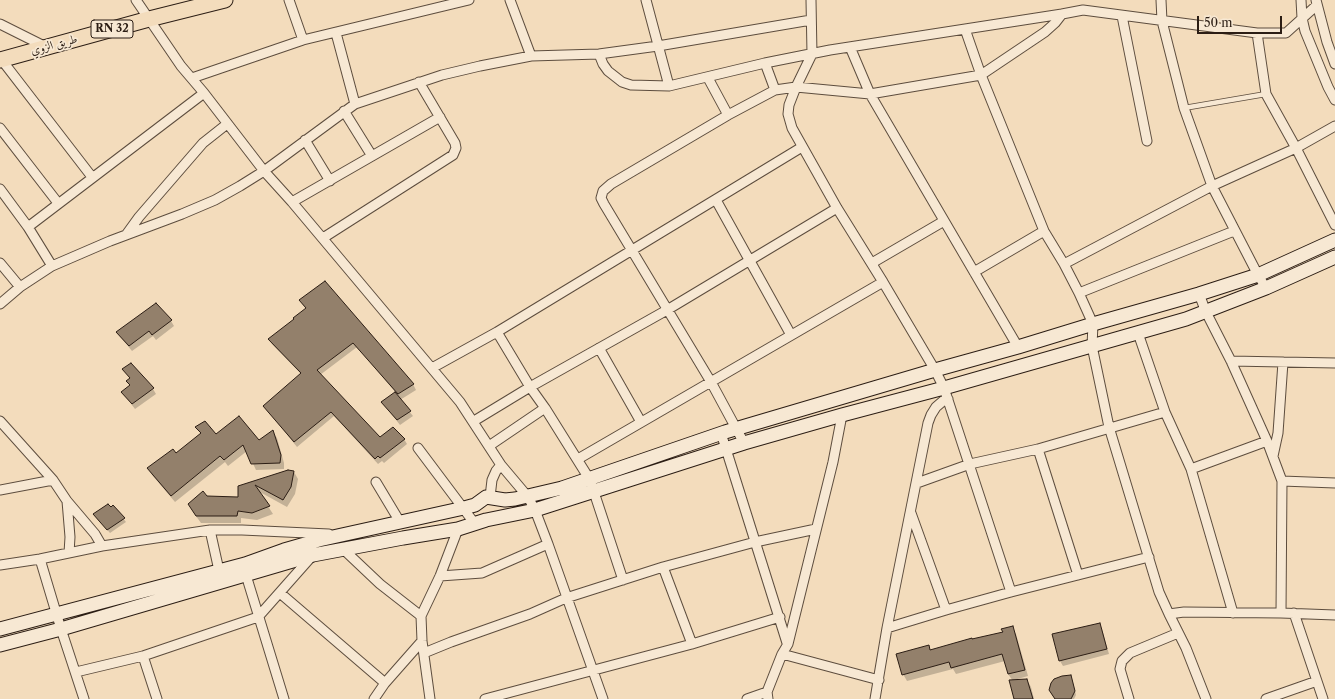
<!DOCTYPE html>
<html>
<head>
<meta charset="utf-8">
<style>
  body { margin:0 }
  #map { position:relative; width:1335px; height:699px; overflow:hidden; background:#f3dcbc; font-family:"Libre Caslon Text",serif }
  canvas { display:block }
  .scale { position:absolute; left:1197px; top:16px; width:85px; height:18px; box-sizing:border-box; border:2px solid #2b1d14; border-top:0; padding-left:5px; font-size:12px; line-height:14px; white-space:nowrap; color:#2b1d14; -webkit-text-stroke:3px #f7e8d3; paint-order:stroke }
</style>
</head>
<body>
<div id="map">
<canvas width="1335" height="699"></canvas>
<div class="scale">50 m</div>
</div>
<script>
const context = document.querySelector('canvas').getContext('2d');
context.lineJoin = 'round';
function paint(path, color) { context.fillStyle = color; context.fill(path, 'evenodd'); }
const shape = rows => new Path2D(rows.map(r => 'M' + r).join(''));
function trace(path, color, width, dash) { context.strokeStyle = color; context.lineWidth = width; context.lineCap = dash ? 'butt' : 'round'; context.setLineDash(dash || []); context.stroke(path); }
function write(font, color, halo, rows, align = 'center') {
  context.font = font + ' "Libre Caslon Text",Amiri,serif'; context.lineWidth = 3.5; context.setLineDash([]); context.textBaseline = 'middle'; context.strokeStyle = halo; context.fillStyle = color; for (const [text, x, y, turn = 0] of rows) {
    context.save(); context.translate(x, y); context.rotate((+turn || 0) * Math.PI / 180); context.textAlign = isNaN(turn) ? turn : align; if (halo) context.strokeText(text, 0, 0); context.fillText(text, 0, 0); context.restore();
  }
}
paint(shape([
  [300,301,413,384,416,390,400,400,413,416,400,425,382,402,396,393,357,347,320,375,380,438,404,439,407,444,384,463,382,461,378,464,334,416,297,447,264,406,301,374,272,344,269,339,295,320,306,309],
  [156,304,171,321,174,326,156,340,153,336,132,351,117,333],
  [124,369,153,389,156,394,135,409,122,392,131,386,128,381,131,379],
  [197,427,216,436,259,441,273,432,277,438,284,463,284,469,256,470,247,451,228,466,225,462,175,502,152,475,148,469,176,454,201,434],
  [294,472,298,479,295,494,287,507,258,491,273,514,257,520,241,518,241,523,201,523,193,512,206,497,238,498,239,487],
  [113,506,126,522,110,533,97,518],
  [1099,624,1102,629,1109,654,1063,666,1060,661],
  [1012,628,1016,634,1028,676,1014,680,1027,680,1031,687,1034,699,1015,699,1013,681,1008,674,1005,661,956,674,953,669,907,681,903,674,928,646,931,651,1004,632],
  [1071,676,1076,695,1074,699,1055,699,1052,694,1050,686]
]), '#0003');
const building = shape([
  [325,281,414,384,398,394,353,343,317,370,380,437,393,427,405,439,380,458,378,456,375,459,331,412,294,442,263,406,301,373,268,339,294,319,293,318,306,308,299,300,325,281],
  [156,303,172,320,152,335,149,331,129,346,116,332,156,303],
  [131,363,154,388,132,404,121,392,130,385,126,381,130,378,122,369,131,363],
  [395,392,411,411,397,420,381,402,395,392],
  [239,416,259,440,273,430,281,455,280,463,251,464,243,445,224,460,220,456,171,496,147,468,173,449,176,453,201,433,195,427,205,421,216,434,239,416],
  [288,470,294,471,291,487,283,500,255,485,270,506,252,513,238,511,237,516,196,516,188,504,203,491,207,496,238,497,238,486,288,470],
  [108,504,111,507,113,505,125,518,107,530,93,514,108,504],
  [1100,623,1107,649,1059,661,1052,634,1100,623],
  [1013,626,1025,670,1008,674,1002,654,951,668,949,662,902,675,896,654,929,645,930,650,972,638,972,639,1003,632,1001,629,1013,626],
  [1071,675,1075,691,1071,699,1055,699,1049,690,1051,683,1054,679,1062,676,1071,675],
  [1027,679,1033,699,1014,699,1009,680,1027,679]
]);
paint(building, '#93806b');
trace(building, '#2b1d14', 1);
const lane = shape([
  [1184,108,1266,94]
]);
const street = shape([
  [136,0,181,66,204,93,264,171,292,202,460,402,501,465,528,497,535,510,548,544,603,699],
  [289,0,303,40],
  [510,0,531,56],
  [646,0,669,86],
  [811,0,812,54,796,87,789,105,788,114,792,128,837,208,883,282,935,370,944,388,1011,592],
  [1161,0,1162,21,1184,108,1212,186,1258,275,1266,288],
  [1301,0,1302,18,1305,31,1328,87,1335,100],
  [1316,0,1327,42,1335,64],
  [1122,16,1147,141],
  [0,24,46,47],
  [965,29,981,75,1045,32,1055,23,1062,14,1083,10,1257,33,1286,33,1317,5],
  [336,33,355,104],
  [1257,33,1266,94,1296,148,1335,225],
  [850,47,870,94,1018,347],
  [599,54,603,64,608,71,622,82,631,85,669,86,765,63,830,50,1062,14],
  [1,59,92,177],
  [765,63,775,90],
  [192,78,303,40,469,0],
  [708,78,728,115],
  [344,111,372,156],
  [0,128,58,203],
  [305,140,330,181],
  [0,189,28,227,52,266],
  [716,200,791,335],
  [292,202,440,117],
  [28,227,204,93],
  [126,235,139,217,190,158,203,143,227,124],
  [323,238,453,155,456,148,455,143,419,82],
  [0,263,20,287],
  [872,263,944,221],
  [1064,264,1212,186,1296,148,1335,126],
  [974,272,1044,231],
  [1079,293,1234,231],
  [1199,294,1206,312,1231,361,1267,441,1282,481,1281,613],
  [0,304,20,287,52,266,110,241,182,214,215,200,240,186,264,171,355,104,442,75,480,66,531,56,599,54,658,46,811,20],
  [497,332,530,387,545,408,590,480,623,580],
  [1138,333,1165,412,1191,469,1233,613],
  [599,348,641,422],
  [1231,361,1335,363],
  [432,368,497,332,802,147],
  [0,421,53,480,67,501,95,534,102,546],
  [474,421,530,387,667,310,837,208],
  [721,433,787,643],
  [744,443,711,382,604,204,601,198,603,191,611,184,728,115,775,90,796,87,870,94,981,75,1044,231,1064,264,1079,293,1093,324,1092,346,1109,427,1159,592,1169,614,1184,612,1281,613,1335,615],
  [489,446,545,408],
  [418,448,475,524],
  [1038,449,1078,575],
  [1273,456,1278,433,1283,362],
  [578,459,883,282],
  [1191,469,1267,441],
  [1282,481,1335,483],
  [376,482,400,522],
  [917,483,970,464,1038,449,1165,412],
  [0,490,53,480],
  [490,497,492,480,496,471,501,465],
  [67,501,70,537,69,553],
  [911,513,946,610],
  [210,530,220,575],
  [343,549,380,584,421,616],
  [40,559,61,629,84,699],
  [0,565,40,559,102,546,210,530,242,530,329,534],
  [663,567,692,644],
  [245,569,246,575,284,699],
  [440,576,482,573,548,544],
  [280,593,385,683],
  [1294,613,1323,699],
  [1169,614,1186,648,1206,699],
  [887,628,946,610,1011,592,1149,557],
  [424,653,451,642,530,614,566,598,663,567,755,542,816,529],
  [782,654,879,680],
  [143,656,157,699],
  [76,672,143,656,258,617,312,556],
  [374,699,385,683,422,641],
  [430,699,422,641,421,616,440,576,458,529],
  [485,699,692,644,780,617],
  [747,699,767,692],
  [768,699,767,692,782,654,788,644,833,462,842,415],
  [875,699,887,628,928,423,931,415,936,407,943,401,948,399],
  [1129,699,1120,669,1122,661,1130,653,1178,633],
  [1266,699,1317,681]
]);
const secondary = shape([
  [0,629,245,564,284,550,319,540,464,508,475,505,486,497,505,500,515,499,562,488,725,432,935,370,1018,347,1093,324,1199,294,1258,275,1335,240],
  [0,645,61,629,313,555,403,538,458,529,486,520,535,510,744,443,842,415,944,388,1186,319,1266,288,1335,257]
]);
const primary = shape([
  [0,60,149,19,225,0]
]);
trace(lane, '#5d4d3e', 6);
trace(street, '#5d4d3e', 11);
trace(secondary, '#2b1d14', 15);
trace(primary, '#2b1d14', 17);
trace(lane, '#f7e8d3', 4.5);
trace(street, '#f7e8d3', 9);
trace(secondary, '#f7e8d3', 13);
trace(primary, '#f3dcbc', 15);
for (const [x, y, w] of [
  [112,29,42]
]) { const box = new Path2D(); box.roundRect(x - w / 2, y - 9, w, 18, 3); context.fillStyle = '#f7e8d3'; context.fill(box); trace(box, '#2b1d14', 1); }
write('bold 11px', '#2b1d14', null, [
  ["RN 32",112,29]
]);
write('12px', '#2b1d14', '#f7e8d3', [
  ["طريق الزوي",54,45,-15]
]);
</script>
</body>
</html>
